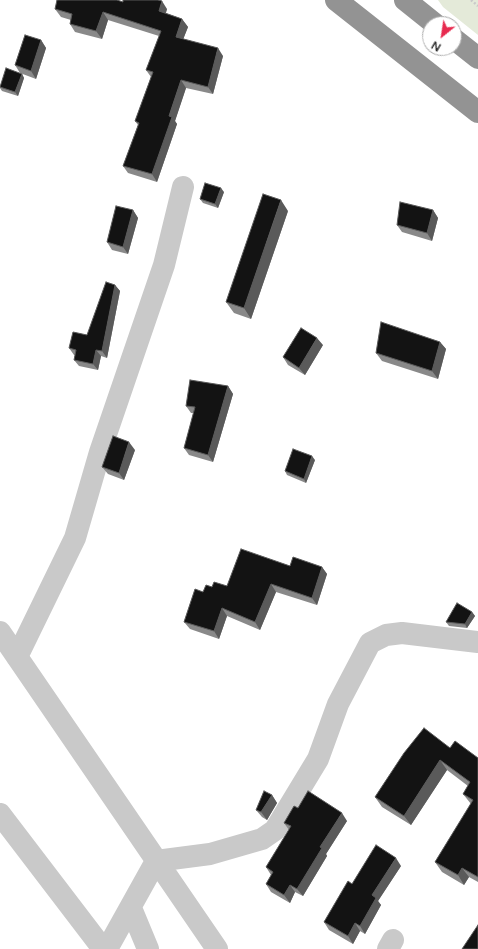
<!DOCTYPE html>
<html>
<head>
<meta charset="utf-8">
<style>
  body { margin:0 }
  #map { position:relative; width:478px; height:949px; overflow:hidden; background:#fff; font-family:"Varela Round",sans-serif }
  canvas { display:block }
  .north { position:absolute; left:422px; top:16px; width:40px; height:40px; box-sizing:border-box; background:#fff; border:1px solid #ababab; border-radius:50%; rotate:210deg; font-size:11px; font-weight:700; line-height:16px; text-align:center; color:#2c2c2c }
  .north::after { content:''; display:block; margin:auto; width:14px; height:18px; background:#e72a4f; clip-path:polygon(50% 0,100% 100%,50% 72%,0 100%) }
</style>
</head>
<body>
<div id="map">
<canvas width="478" height="949"></canvas>
<div class="north">N</div>
</div>
<script>
const context = document.querySelector('canvas').getContext('2d');
context.lineJoin = 'round';
function paint(path, color) { context.fillStyle = color; context.fill(path, 'evenodd'); }
const shape = rows => new Path2D(rows.map(r => 'M' + r).join(''));
function trace(path, color, width, dash) { context.strokeStyle = color; context.lineWidth = width; context.lineCap = dash ? 'butt' : 'round'; context.setLineDash(dash || []); context.stroke(path); }
paint(shape([
  [438,0,478,0,478,35,443,7]
]), '#e4ead9');
trace(shape([
  [471,0,478,6]
]), '#c9c9c9', 2.5, [2, 2]);
trace(shape([
  [0,632,217,949],
  [17,657,75,538,100,452,164,265,183,187],
  [0,814,103,949],
  [131,908,148,949],
  [107,949,156,861,210,854,262,839,275,830,318,759,338,704,370,643,386,635,402,633,478,642],
  [388,949,393,940]
]), '#c9c9c9', 22);
trace(shape([
  [336,0,478,112],
  [405,0,435,24],
  [454,39,478,58]
]), '#939393', 22);
paint(shape([
  [123,2,167,9,166,13,182,19,188,27,183,39,223,56,213,94,186,88,175,121,177,124,157,182,128,173,123,166,138,125,135,121,151,77,146,70,159,36,108,20,102,39,75,32,70,24,71,20,61,17,55,9],
  [41,40,46,48,36,79,20,73,15,65],
  [22,74,24,78,18,96,2,91,0,88,0,86],
  [224,192,218,208,203,203,200,199],
  [133,210,138,218,128,254,112,250,107,242],
  [433,210,438,218,432,241,402,232,397,225],
  [288,211,251,319,234,313,226,302],
  [115,285,120,291,107,358,101,356,98,370,79,366,74,360,75,355,74,355,69,348,87,335],
  [440,342,446,349,438,379,382,361,376,353],
  [323,345,305,375,288,365,283,357],
  [228,386,233,394,213,462,189,455,184,448,194,413,191,413,186,406],
  [135,450,124,480,108,474,102,467],
  [315,460,306,483,287,475,285,471],
  [290,566,322,567,327,574,317,605,276,592,260,630,227,616,219,639,190,629,184,622,203,592,227,586],
  [472,612,475,616,467,628,449,626,446,622],
  [450,748,478,758,478,882,469,877,464,885,442,872,435,862,471,804,463,794,468,786,447,770,411,825,382,807,375,797],
  [272,795,277,803,267,820,262,817,256,810],
  [298,808,347,821,326,854,327,856,303,896,295,892,290,903,271,892,266,884,271,875,266,867,289,830,284,823],
  [401,866,378,901,381,905,365,934,360,931,353,944,329,930,324,922,352,884]
]), '#898989');
paint(shape([
  [162,1,167,9,164,18,159,11],
  [103,12,108,20,102,39,96,31],
  [182,19,188,27,181,45,176,37],
  [41,40,46,48,36,79,31,71],
  [218,48,223,56,213,94,208,87],
  [22,74,24,78,18,96,15,92],
  [181,80,186,88,175,121,177,124,157,182,152,174,169,116],
  [221,188,224,192,218,208,215,204],
  [281,200,288,211,251,319,244,308],
  [133,210,138,218,128,254,123,247],
  [433,210,438,218,432,241,427,233],
  [115,285,120,291,107,358,102,351],
  [317,338,323,345,305,375,299,368],
  [440,342,446,349,438,379,432,371],
  [96,350,101,356,98,370,93,364],
  [228,386,233,394,213,462,208,455],
  [129,442,135,450,124,480,119,473],
  [312,456,315,460,306,483,304,479],
  [322,567,327,574,317,605,312,598],
  [271,584,276,592,260,630,255,622],
  [222,608,227,616,219,639,214,631],
  [472,612,475,616,467,628,465,624],
  [440,760,447,770,411,825,404,816],
  [272,795,277,803,267,820,261,812],
  [342,813,347,821,326,854,327,856,303,896,297,889,320,847],
  [396,858,401,866,378,901,381,905,365,934,360,926,372,895],
  [462,868,469,877,464,885,458,875],
  [290,885,295,892,290,903,284,895],
  [355,923,360,931,353,944,348,936]
]), '#5a5a5a');
const building = shape([
  [57,0,117,0,123,2,123,0,158,0,162,1,159,11,182,19,176,37,218,48,208,87,181,80,169,116,172,117,152,174,123,166,139,123,135,121,153,72,146,70,161,31,103,12,96,31,70,24,72,14,55,9,57,0],
  [25,35,41,40,31,71,15,65,25,35],
  [6,68,22,74,15,92,0,87,6,68],
  [205,183,221,188,215,204,200,199,205,183],
  [263,194,281,200,244,308,226,302,263,194],
  [400,202,433,210,427,233,397,225,400,202],
  [116,206,133,210,123,247,107,242,116,206],
  [106,282,115,285,102,351,96,350,93,364,74,360,76,350,69,348,73,332,87,335,106,282],
  [381,322,440,342,432,371,376,353,381,322],
  [301,328,317,338,299,368,283,357,301,328],
  [190,380,228,386,208,455,184,448,195,407,186,406,190,380],
  [113,436,129,442,119,473,102,467,113,436],
  [293,449,312,456,304,479,285,471,293,449],
  [241,549,290,566,293,557,322,567,312,598,271,584,255,622,222,608,214,631,184,622,195,589,203,592,206,585,212,587,214,582,227,586,241,549],
  [457,603,472,612,465,624,446,622,457,603],
  [424,728,450,748,455,741,478,758,478,877,462,868,458,875,435,862,473,800,463,794,470,782,440,760,404,816,375,797,404,753,424,728],
  [264,791,272,795,261,812,256,810,264,791],
  [308,791,342,813,320,847,322,848,297,889,290,885,284,895,266,884,273,872,266,867,291,826,284,823,294,806,298,808,308,791],
  [376,845,396,858,372,895,376,898,360,926,355,923,348,936,324,922,348,881,352,884,376,845],
  [478,925,478,949,462,949,478,925]
]);
paint(building, '#131313');
trace(building, '#5a5a5a', 1);
</script>
</body>
</html>
